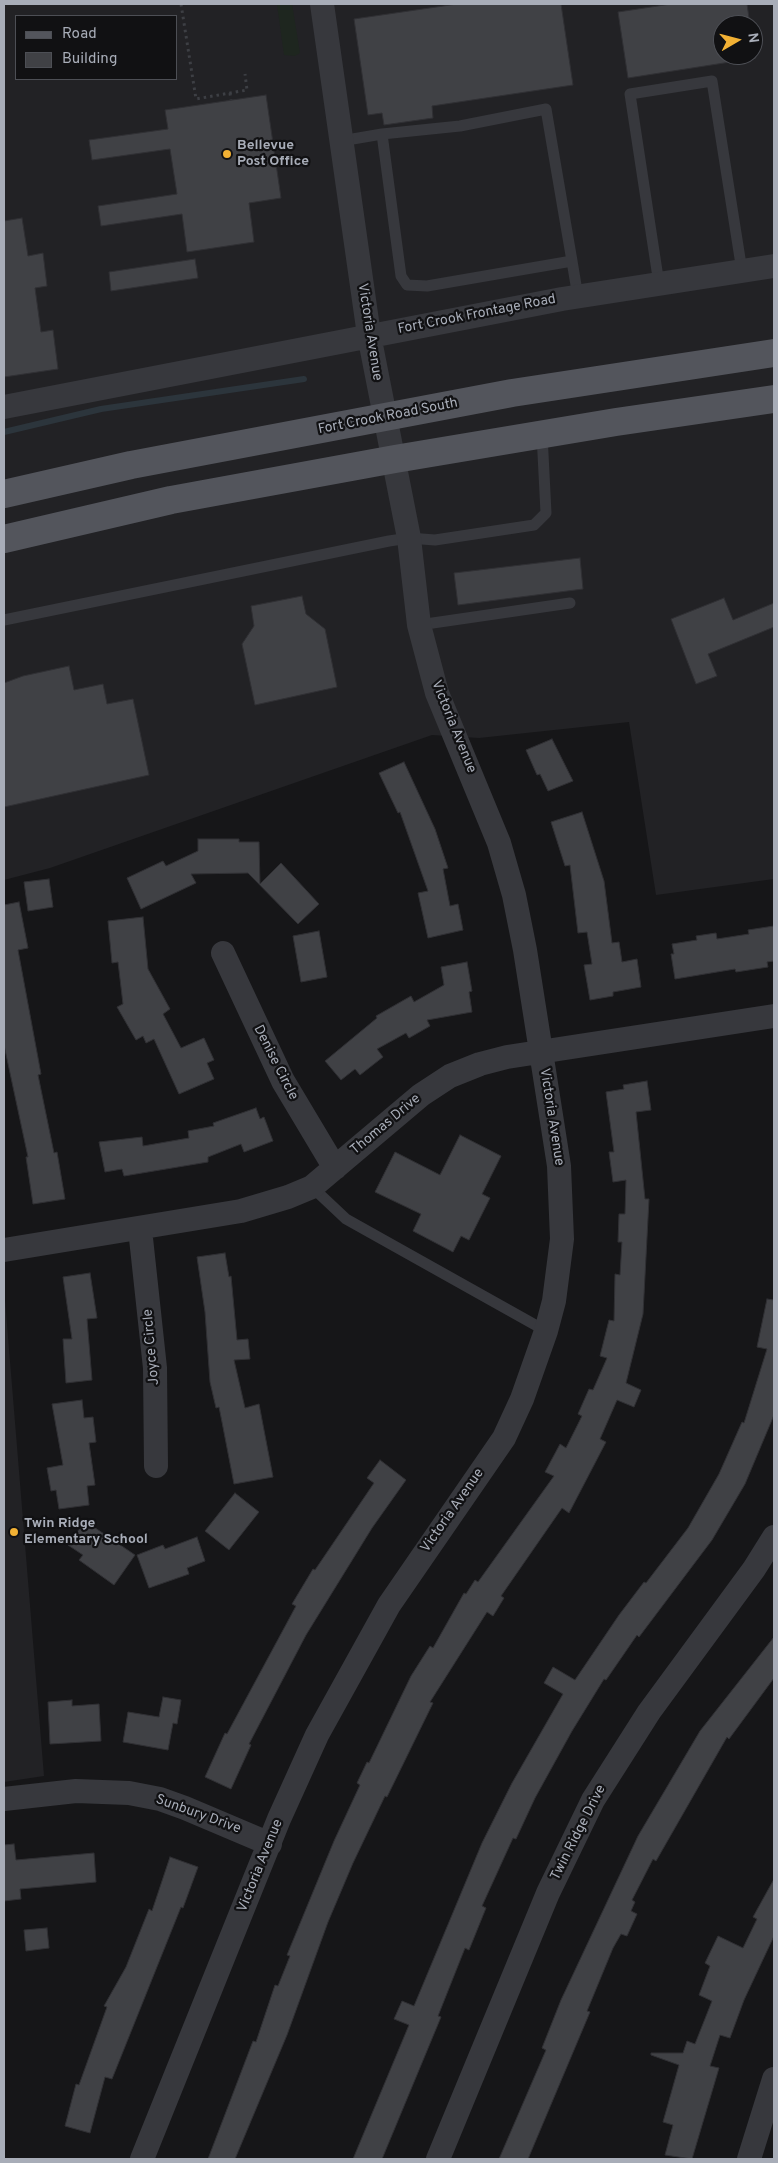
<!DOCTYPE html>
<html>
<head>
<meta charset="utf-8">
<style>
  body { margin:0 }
  #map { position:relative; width:778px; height:2163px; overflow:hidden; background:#161618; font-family:Overpass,sans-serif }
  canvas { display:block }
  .frame { position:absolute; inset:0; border:5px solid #a8adb8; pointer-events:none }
  .legend { position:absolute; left:15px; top:15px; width:162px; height:65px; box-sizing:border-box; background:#111113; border:1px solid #4d4f55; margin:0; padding:6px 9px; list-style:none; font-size:15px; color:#a8adb8 }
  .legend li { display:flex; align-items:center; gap:10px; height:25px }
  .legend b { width:25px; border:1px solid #4d4f55 }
  .north { position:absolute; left:713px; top:15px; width:50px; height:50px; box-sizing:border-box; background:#111113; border:1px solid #4d4f55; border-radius:50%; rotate:82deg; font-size:14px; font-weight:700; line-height:20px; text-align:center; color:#a8adb8 }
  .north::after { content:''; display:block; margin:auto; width:18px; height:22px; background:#f2b134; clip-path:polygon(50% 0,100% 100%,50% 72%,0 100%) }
</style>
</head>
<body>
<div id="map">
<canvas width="778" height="2163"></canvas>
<div class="frame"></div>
<ul class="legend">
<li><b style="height:6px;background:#53555c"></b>Road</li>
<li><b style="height:14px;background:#404145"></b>Building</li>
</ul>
<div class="north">N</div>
</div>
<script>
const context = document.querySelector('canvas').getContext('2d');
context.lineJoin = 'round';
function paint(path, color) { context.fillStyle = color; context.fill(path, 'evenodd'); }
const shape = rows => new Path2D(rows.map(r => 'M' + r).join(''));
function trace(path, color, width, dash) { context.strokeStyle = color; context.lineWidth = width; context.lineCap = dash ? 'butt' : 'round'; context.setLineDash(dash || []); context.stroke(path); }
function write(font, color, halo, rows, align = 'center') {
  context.font = font + ' Overpass,sans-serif'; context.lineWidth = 4.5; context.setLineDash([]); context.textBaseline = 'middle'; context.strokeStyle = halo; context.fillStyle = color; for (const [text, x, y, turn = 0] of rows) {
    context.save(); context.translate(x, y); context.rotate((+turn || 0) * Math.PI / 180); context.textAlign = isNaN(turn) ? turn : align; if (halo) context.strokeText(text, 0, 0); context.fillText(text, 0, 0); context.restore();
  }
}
paint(shape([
  [4,4,774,4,774,879,656,895,629,722,479,738,432,735,50,868,4,880],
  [16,16,176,16,176,79,16,79],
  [723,25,753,25,753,55,723,55],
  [4,1288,44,1776,4,1782]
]), '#222225');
paint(shape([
  [277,4,292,4,300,53,295,56,284,55]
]), '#1e261f');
trace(shape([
  [4,432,101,409,304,379]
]), '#2c353c', 6);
const building = shape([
  [457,4,561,4,573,85,432,106,433,118,384,125,382,113,368,115,354,19,457,4],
  [671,4,747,4,750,25,723,25,723,55,753,55,753,42,756,58,628,78,618,12,671,4],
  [266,95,281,198,249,203,254,242,187,252,182,214,101,226,98,206,177,194,170,149,92,160,89,140,168,129,165,110,266,95],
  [22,218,28,256,43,253,47,286,35,288,41,332,53,330,58,369,4,377,4,221,22,218],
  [195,259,198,278,111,291,109,272,195,259],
  [580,558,583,589,458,605,454,573,580,558],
  [302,596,306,614,325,629,337,687,255,705,242,644,254,626,251,606,302,596],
  [724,598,733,620,774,603,774,627,708,654,717,676,696,684,671,619,724,598],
  [69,666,74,690,103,684,107,704,133,699,149,775,4,807,4,683,23,676,69,666],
  [552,739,573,781,548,791,540,774,537,775,526,750,552,739],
  [404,762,435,829,448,868,443,869,450,906,458,904,463,930,428,938,418,893,428,891,400,812,398,813,379,773,404,762],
  [582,812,604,881,612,943,619,942,622,962,637,959,641,987,613,992,613,996,590,1000,584,965,592,964,587,932,578,933,570,865,565,866,551,822,582,812],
  [198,839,239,839,239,842,259,842,260,884,281,863,319,904,298,924,248,873,191,874,196,883,141,909,127,878,163,861,166,866,198,851,198,839],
  [49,879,53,907,28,911,24,882,49,879],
  [19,902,28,948,18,950,41,1074,38,1075,54,1153,57,1152,65,1199,33,1204,26,1157,28,1157,4,1045,4,905,19,902],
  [143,917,148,969,170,1009,163,1014,181,1048,204,1038,214,1060,207,1063,214,1079,179,1094,154,1039,146,1043,143,1036,136,1040,117,1007,123,1004,118,962,112,963,108,921,143,917],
  [774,926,774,961,767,962,768,967,736,972,735,969,675,979,671,954,674,954,672,944,697,940,696,936,716,933,717,939,749,934,748,930,774,926],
  [319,931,327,977,301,982,293,936,319,931],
  [467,962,472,991,469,992,472,1012,427,1020,430,1026,409,1038,406,1033,377,1049,383,1057,360,1075,355,1069,341,1080,325,1061,377,1018,376,1016,411,996,414,1002,444,985,441,967,467,962],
  [647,1081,651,1110,636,1112,645,1199,649,1199,643,1314,626,1383,641,1390,634,1407,617,1400,600,1439,606,1442,569,1513,562,1508,501,1596,504,1598,493,1616,487,1612,430,1702,433,1703,387,1797,385,1796,353,1863,328,1922,287,2035,235,2159,208,2159,253,2041,256,2042,275,1985,278,1986,290,1956,287,1955,334,1841,360,1785,357,1783,367,1762,369,1763,411,1676,430,1646,433,1648,464,1593,466,1594,475,1580,478,1582,554,1476,545,1472,560,1444,566,1448,582,1416,578,1414,589,1389,593,1390,607,1358,600,1356,609,1320,614,1321,615,1274,620,1275,622,1242,618,1242,619,1214,625,1214,626,1180,613,1182,609,1152,614,1152,606,1092,624,1089,623,1085,647,1081],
  [256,1108,260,1119,264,1117,273,1141,244,1152,241,1144,208,1157,208,1162,124,1176,122,1169,105,1172,99,1142,142,1137,143,1146,189,1138,188,1131,214,1126,213,1123,256,1108],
  [460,1135,501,1156,482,1194,490,1198,469,1240,461,1236,453,1252,413,1231,421,1214,375,1192,395,1152,440,1175,460,1135],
  [225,1253,229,1277,231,1276,237,1340,248,1339,250,1359,234,1360,245,1408,259,1404,273,1477,234,1484,222,1422,219,1407,216,1408,210,1382,205,1312,197,1257,225,1253],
  [90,1273,97,1318,87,1319,92,1380,66,1383,63,1339,72,1339,63,1277,90,1273],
  [767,1299,774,1300,774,1415,745,1484,712,1540,639,1637,637,1635,606,1680,604,1679,572,1731,535,1798,516,1839,513,1838,482,1906,486,1908,469,1950,465,1948,438,2016,441,2017,382,2159,353,2159,409,2025,394,2019,402,2001,414,2006,482,1843,512,1783,563,1694,544,1683,553,1667,575,1680,619,1615,644,1582,646,1583,688,1528,719,1474,742,1422,744,1423,767,1349,757,1347,767,1299],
  [82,1400,84,1418,93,1417,96,1442,89,1443,95,1485,87,1486,89,1505,59,1509,56,1490,51,1491,47,1468,63,1465,52,1404,82,1400],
  [380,1460,406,1480,372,1528,306,1635,249,1744,251,1745,231,1789,205,1777,225,1733,227,1734,296,1606,292,1604,313,1569,315,1570,374,1483,367,1478,380,1460],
  [235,1493,259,1512,229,1550,205,1531,235,1493],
  [85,1521,135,1555,114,1585,79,1560,83,1555,68,1545,85,1521],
  [197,1537,205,1561,187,1568,189,1574,149,1588,137,1555,163,1545,165,1549,197,1537],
  [774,1637,774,1678,729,1739,727,1737,656,1861,653,1859,632,1900,635,1902,631,1911,637,1914,627,1936,621,1934,613,1948,587,2011,590,2012,528,2159,499,2159,546,2050,542,2048,561,2000,638,1836,700,1731,774,1637],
  [163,1697,181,1700,177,1724,173,1723,168,1750,123,1742,128,1712,159,1717,163,1697],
  [72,1700,72,1706,99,1704,101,1741,50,1744,48,1702,72,1700],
  [14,1844,16,1860,94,1853,96,1882,20,1889,21,1899,4,1901,4,1845,14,1844],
  [170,1857,198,1867,183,1908,181,1907,112,2079,105,2077,90,2133,65,2126,76,2084,79,2085,107,2007,104,2006,126,1967,149,1909,152,1911,170,1857],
  [774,1879,774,1936,744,2000,730,2038,720,2035,710,2066,719,2068,692,2159,665,2155,673,2125,663,2122,679,2065,651,2055,651,2053,683,2053,687,2041,695,2044,712,2001,699,1995,710,1966,705,1963,718,1936,743,1948,757,1919,753,1917,774,1879],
  [47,1928,49,1948,26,1951,24,1930,47,1928]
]);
paint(building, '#404145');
trace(building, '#303034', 1);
trace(shape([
  [181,4,196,99,247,90,245,74],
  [230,93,231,100]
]), '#3d3f44', 3, [2.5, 4]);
trace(shape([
  [341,141,382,134,460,126,546,109,572,261,427,286,407,285,401,276,382,134],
  [572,261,578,297],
  [659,284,630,94,712,81,742,271],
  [4,620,389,541,409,538,435,540,534,525,546,513,542,434],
  [419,625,570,603],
  [312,1187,346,1219,546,1331]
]), '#37383d', 11);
trace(shape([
  [4,407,562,299,774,266],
  [223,953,283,1081,335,1168],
  [140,1229,155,1368,156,1466],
  [4,1250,241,1211,288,1197,312,1187,421,1095,450,1076,480,1064,507,1057,774,1016],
  [4,1799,76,1791,129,1793,160,1799,185,1808,270,1844],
  [142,2159,279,1819,317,1735,389,1605,504,1438,522,1399,546,1331,554,1301,562,1239,559,1166,525,950,514,895,499,843,437,693,419,625,409,538,369,335,322,4],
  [438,2159,548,1893,593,1800,649,1712,754,1569,774,1537],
  [749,2159,774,2079]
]), '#37383d', 24);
trace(shape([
  [4,494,131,465,512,393,774,353],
  [4,539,171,500,395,459,616,422,774,399]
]), '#53555c', 28);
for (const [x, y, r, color] of [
  [227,154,5,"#f2b134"],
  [14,1532,5,"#f2b134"]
]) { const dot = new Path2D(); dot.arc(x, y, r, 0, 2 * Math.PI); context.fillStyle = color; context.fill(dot); trace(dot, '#111113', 2); }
write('bold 14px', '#a8adb8', '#111113', [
  ["Bellevue",237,146],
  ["Post Office",237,162],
  ["Twin Ridge",24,1524],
  ["Elementary School",24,1540]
], 'left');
write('14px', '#a8adb8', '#111113', [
  ["Fort Crook Frontage Road",477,315,-11],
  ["Victoria Avenue",369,332,81],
  ["Fort Crook Road South",388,417,-11],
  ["Victoria Avenue",453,727,68],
  ["Denise Circle",275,1063,63],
  ["Victoria Avenue",551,1117,81],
  ["Thomas Drive",386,1125,-40],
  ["Joyce Circle",152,1347,-95],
  ["Victoria Avenue",453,1511,-55],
  ["Sunbury Drive",198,1815,20],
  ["Twin Ridge Drive",579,1833,-63],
  ["Victoria Avenue",261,1866,-68]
]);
</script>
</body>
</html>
